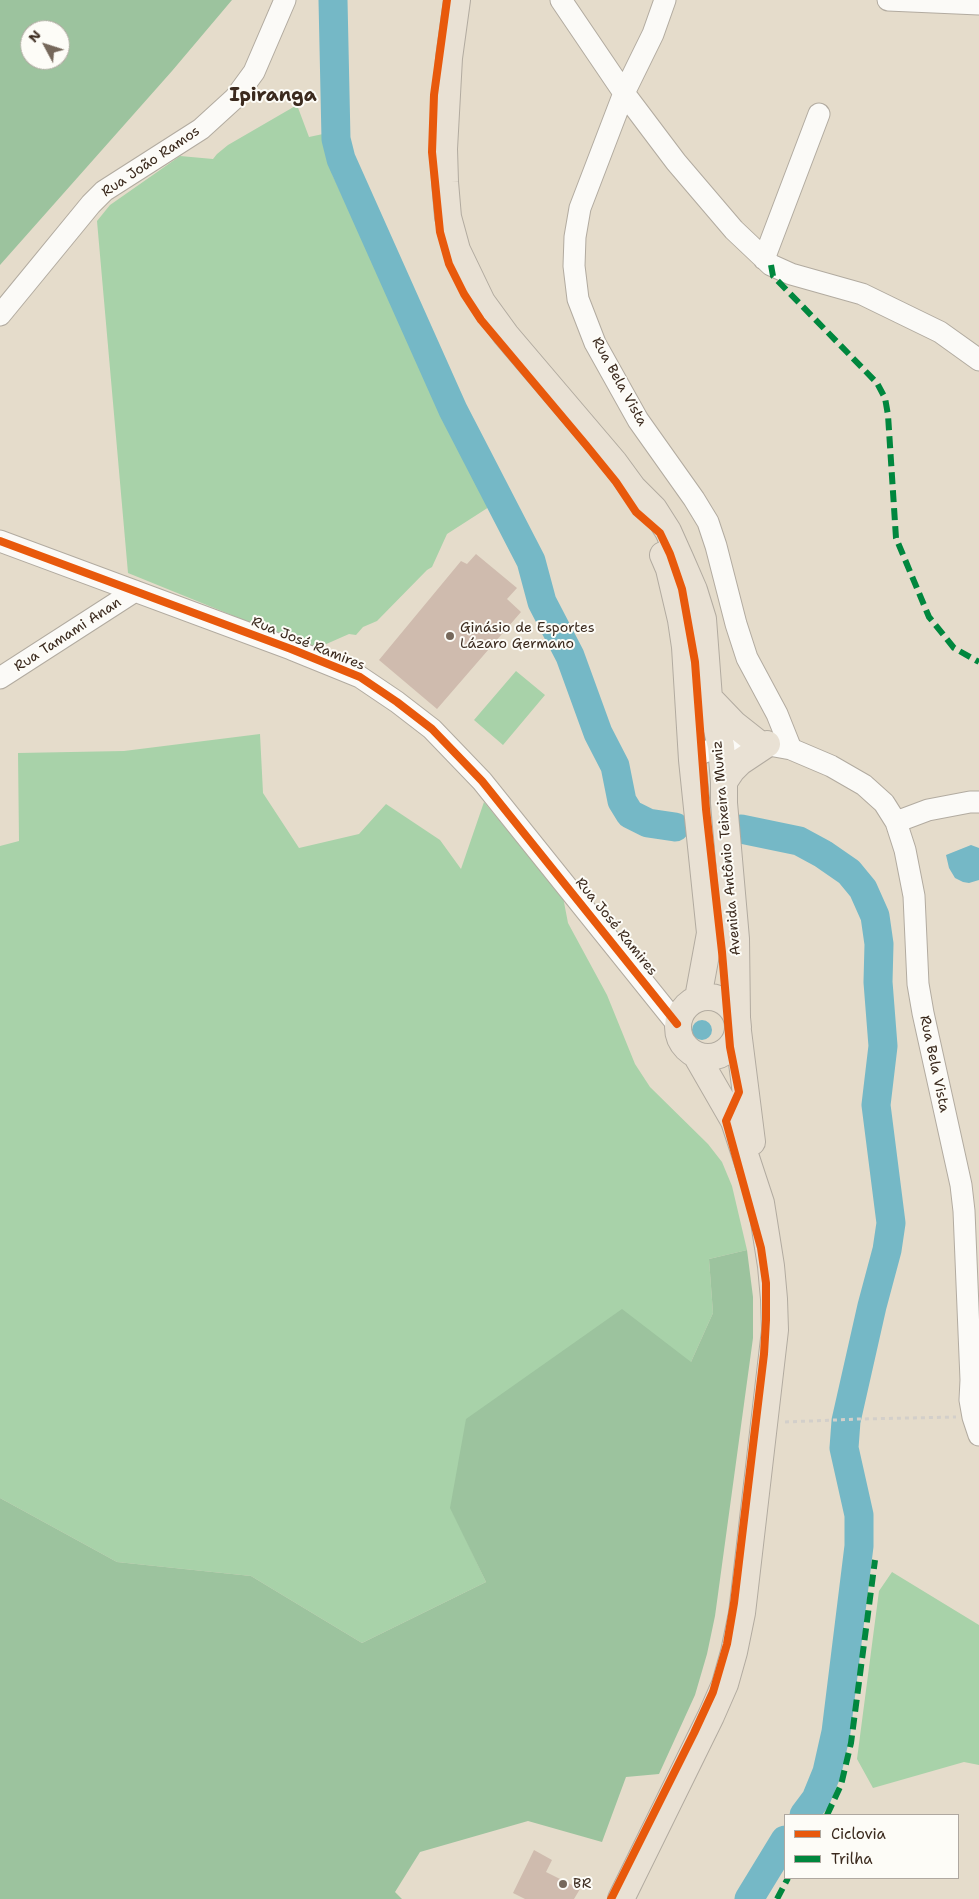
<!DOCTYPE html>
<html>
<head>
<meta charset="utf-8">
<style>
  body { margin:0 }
  #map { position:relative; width:979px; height:1899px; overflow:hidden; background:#e5dccb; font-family:"Shantell Sans",sans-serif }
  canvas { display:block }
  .legend { position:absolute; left:784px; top:1814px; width:175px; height:65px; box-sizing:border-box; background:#fdfcf7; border:1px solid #afa8a0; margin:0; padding:6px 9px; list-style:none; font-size:15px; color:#3b2a1e }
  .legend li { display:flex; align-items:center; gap:10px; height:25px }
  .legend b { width:25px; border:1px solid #afa8a0 }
  .north { position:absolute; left:20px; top:20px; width:50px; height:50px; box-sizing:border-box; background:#fdfcf7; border:1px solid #afa8a0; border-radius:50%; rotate:310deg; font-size:14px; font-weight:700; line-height:20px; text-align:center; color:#3b2a1e }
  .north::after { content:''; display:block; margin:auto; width:18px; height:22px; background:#76685b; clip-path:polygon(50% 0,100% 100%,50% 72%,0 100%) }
</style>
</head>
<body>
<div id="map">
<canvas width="979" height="1899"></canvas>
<ul class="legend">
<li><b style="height:6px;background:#e8590c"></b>Ciclovia</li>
<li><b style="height:6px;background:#00873e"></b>Trilha</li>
</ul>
<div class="north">N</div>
</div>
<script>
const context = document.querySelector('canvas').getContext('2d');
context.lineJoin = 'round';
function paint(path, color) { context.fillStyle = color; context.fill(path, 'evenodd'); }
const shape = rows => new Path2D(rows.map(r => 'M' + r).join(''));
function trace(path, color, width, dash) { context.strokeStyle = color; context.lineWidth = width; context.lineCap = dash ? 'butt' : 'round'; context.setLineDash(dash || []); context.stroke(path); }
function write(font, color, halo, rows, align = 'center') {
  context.font = font + ' "Shantell Sans",sans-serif'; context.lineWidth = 4; context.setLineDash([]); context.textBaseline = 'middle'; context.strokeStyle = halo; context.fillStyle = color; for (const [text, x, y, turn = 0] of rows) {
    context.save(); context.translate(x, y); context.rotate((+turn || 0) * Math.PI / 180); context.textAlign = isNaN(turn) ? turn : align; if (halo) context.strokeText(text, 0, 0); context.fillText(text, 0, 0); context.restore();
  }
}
paint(shape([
  [297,105,309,137,323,134,333,176,489,507,447,534,432,567,427,570,377,621,363,627,356,635,349,634,315,649,128,573,97,221,110,205,180,156,213,159,217,154,228,145],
  [516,671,545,695,503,745,474,720],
  [260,734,263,793,299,848,359,834,386,804,440,840,461,869,484,802,563,897,568,923,607,995,635,1064,650,1087,708,1144,722,1162,732,1186,747,1250,709,1259,713,1313,691,1362,451,1508,486,1582,362,1643,251,1576,117,1562,0,1498,0,846,19,841,18,753,124,751],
  [892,1572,979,1625,979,1765,964,1762,873,1788,857,1759,879,1591]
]), '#a8d2a9');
paint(shape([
  [0,0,232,0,172,71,0,265],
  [30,30,60,30,60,60,30,60],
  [747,1250,753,1297,753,1338,715,1616,707,1654,695,1695,659,1774,626,1777,602,1842,528,1821,420,1852,395,1892,402,1899,0,1899,0,1498,117,1562,251,1576,362,1643,486,1582,450,1508,466,1419,622,1309,691,1362,713,1313,709,1259]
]), '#9cc39e');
paint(shape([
  [971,845,979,848,979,880,969,883,963,882,955,878,949,868,946,855],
  '692 1030a10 10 0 1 1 20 0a10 10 0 1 1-20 0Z'
]), '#75b8c6');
trace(shape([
  [333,0,336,139,341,159,453,410,531,561,542,602,570,656,598,733,615,766,622,801,630,814,648,823,675,827],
  [741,829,799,841,823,854,849,872,863,889,875,916,879,944,878,982,883,1046,876,1105,891,1223,887,1250,872,1306,846,1421,844,1448,859,1515,859,1546,836,1732,827,1772,816,1799,804,1815],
  [749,1899,785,1840]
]), '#75b8c6', 29);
paint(shape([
  [476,554,517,588,507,599,521,612,437,709,379,660,461,561,467,564],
  [534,1850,552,1860,546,1872,580,1889,574,1899,525,1899,513,1893]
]), '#cfbbae');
const minor = shape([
  [561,0,624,93,676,162,734,230,771,265,791,274,862,294,940,332,979,360],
  [665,0,653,34,624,93,580,208,575,237,574,266,578,299,595,343,638,420,694,499,708,522,716,546,736,624,747,658,777,714,791,749],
  [888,0,979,4],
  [764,259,819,114],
  [0,315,91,204,104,191,201,129,235,98,254,72,285,0],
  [0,541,291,649,360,677,397,702,432,729,482,781,677,1024],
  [0,678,135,591],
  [692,760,702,753,721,746,758,743,791,749,831,766,864,785,884,803,896,822,905,850,914,896,918,984,923,1013,961,1185,964,1211,971,1380,970,1400,973,1417,979,1435],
  [896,822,928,810,970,802,979,802]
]);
const major = shape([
  [457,0,449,58,444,149,445,182,448,217,457,250,482,302,506,335,614,462,633,488,654,509,668,531,681,560,694,590,703,619,709,698,721,746,724,782,724,803,736,939,737,1017],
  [663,555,669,569,681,620,685,647,692,760,710,933,698,998],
  [711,700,734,724,758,743],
  [724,782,732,770,740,762,767,744],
  '678 1027a30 30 0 1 1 60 0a30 30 0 1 1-60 0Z',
  [738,1031,752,1142],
  [621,1899,711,1716,725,1684,734,1652,742,1613,775,1330,774,1299,771,1266,761,1203,734,1121,696,1055]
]);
trace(minor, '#b2aba0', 23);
trace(major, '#b2aba0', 28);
trace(shape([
  [785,1422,860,1419,956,1417]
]), '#d3cfca', 3, [4, 4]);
trace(minor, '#fbfaf7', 21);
trace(major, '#e9e1d4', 26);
trace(shape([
  [771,265,773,276,877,383,885,398,888,415,896,538,929,617,954,648,979,662],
  [827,1815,841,1785,851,1743,875,1560],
  [777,1899,788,1878]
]), '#00873e', 6, [12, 6]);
trace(shape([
  [447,0,434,95,432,152,440,232,449,264,464,294,481,320,586,445,616,482,636,512,660,533,670,554,682,589,695,662,706,809,722,952,730,1047,739,1092,726,1121,761,1248,766,1283,766,1320,764,1354,734,1603,727,1644,713,1692,694,1733,611,1899],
  [0,541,291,649,360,677,397,702,432,729,482,781,677,1024]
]), '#e8590c', 8);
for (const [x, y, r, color] of [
  [450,636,5,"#76685b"],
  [563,1884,5,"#76685b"]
]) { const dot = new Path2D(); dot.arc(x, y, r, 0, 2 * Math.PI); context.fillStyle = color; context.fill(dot); trace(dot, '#fdfcf7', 2); }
write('14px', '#3b2a1e', '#fdfcf7', [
  ["Rua João Ramos",151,162,-34],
  ["Rua Bela Vista",619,382,61],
  ["Rua Tamami Anan",68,635,-33],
  ["Rua José Ramires",308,644,22],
  ["Avenida Antônio Teixeira Muniz",727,848,-95],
  ["Rua José Ramires",616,927,51],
  ["Rua Bela Vista",934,1064,78]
]);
write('14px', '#3b2a1e', '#fdfcf7', [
  ["Ginásio de Esportes",460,628],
  ["Lázaro Germano",460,644],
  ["BR",573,1884]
], 'left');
write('bold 19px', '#3b2a1e', '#fdfcf7', [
  ["Ipiranga",273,96]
]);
</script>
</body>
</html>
